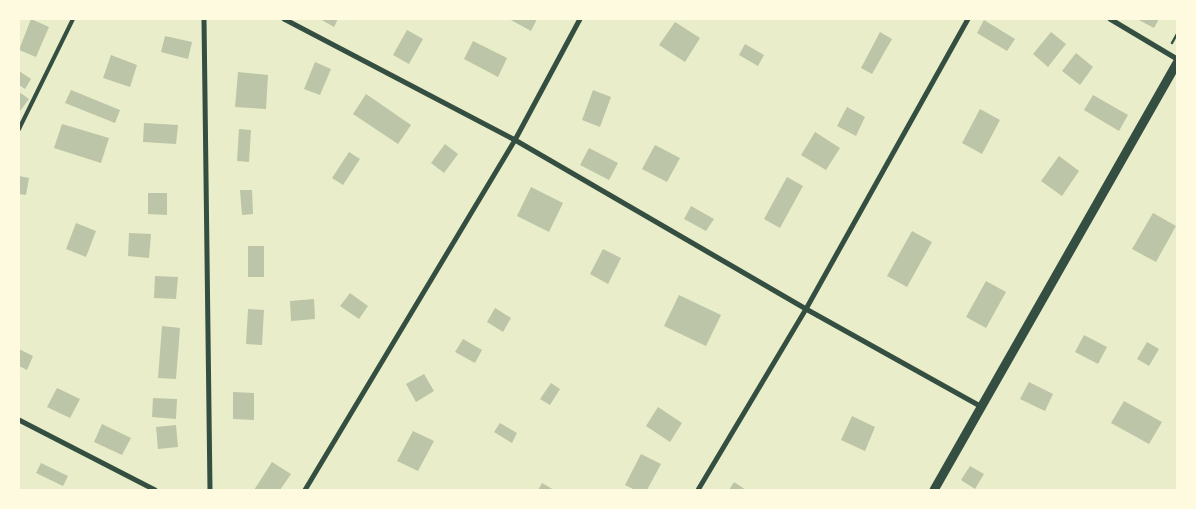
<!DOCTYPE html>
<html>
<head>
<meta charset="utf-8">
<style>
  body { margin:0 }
  #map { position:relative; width:1196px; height:509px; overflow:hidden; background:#e9edc9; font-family:Mulish,sans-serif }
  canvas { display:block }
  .frame { position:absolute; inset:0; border:20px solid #fefae0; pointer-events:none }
</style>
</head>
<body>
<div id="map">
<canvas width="1196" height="509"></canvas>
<div class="frame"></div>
</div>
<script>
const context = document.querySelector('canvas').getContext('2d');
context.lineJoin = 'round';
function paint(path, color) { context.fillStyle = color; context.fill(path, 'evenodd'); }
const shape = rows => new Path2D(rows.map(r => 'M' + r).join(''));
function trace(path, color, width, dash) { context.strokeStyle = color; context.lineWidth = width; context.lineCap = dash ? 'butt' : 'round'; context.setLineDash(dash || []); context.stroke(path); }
paint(shape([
  [31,19,49,27,36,57,19,50],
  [320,19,338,19,334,27],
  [509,19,537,19,531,31],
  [1137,19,1159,19,1154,28],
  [984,20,1015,39,1007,51,977,33],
  [675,22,700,38,685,62,659,45],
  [407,30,423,39,409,64,393,55],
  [880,32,892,39,872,74,861,68],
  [1051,32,1066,44,1048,67,1033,54],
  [165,36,192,42,188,59,161,52],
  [473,41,507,58,498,77,464,59],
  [745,44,764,55,758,66,739,55],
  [1076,53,1093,67,1080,85,1062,71],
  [111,55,137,65,130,87,103,78],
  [315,62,331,69,320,95,304,89],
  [19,71,31,79,25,89,19,85],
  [238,72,268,75,266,109,235,107],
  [71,90,120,110,115,123,65,103],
  [593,90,611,97,600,127,582,120],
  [19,92,29,99,20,111,19,110],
  [366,94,411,125,398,144,353,114],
  [1093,95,1128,115,1119,131,1084,110],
  [847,107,865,117,856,136,837,126],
  [980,109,1000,120,982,154,962,143],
  [144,123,178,125,176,144,143,142],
  [62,124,109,138,101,163,54,148],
  [239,129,251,130,249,162,237,161],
  [815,132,840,148,826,170,801,155],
  [445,144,458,154,444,173,431,163],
  [655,145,680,158,667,182,642,169],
  [589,148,618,163,609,180,580,165],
  [349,152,360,159,343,185,332,178],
  [1059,156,1079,171,1062,196,1041,181],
  [19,176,29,178,26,195,19,194],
  [787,177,803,186,780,228,764,219],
  [531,187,563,203,549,232,517,216],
  [240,190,252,190,253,214,242,215],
  [148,193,167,193,167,215,148,214],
  [691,206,714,219,706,231,684,219],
  [1153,213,1176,226,1156,262,1132,249],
  [76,223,96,231,86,257,66,249],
  [912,231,932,242,907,287,887,276],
  [129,233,151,234,149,258,128,256],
  [248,246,264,246,264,277,248,277],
  [603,249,621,258,608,284,590,274],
  [155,276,178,277,176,299,154,298],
  [986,281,1006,292,986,328,966,317],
  [350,293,368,306,359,319,340,306],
  [679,295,721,315,706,346,664,326],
  [314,299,315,319,291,321,290,301],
  [495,308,511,318,503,332,487,322],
  [248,309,264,310,262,345,246,344],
  [162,326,180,328,176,379,158,378],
  [1084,335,1107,347,1098,364,1075,352],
  [463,339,482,350,475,363,455,352],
  [1147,342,1159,349,1149,366,1137,359],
  [19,349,33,356,27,370,19,366],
  [424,374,434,391,416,402,406,384],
  [1029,382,1053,394,1045,411,1020,399],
  [551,383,560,389,550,405,540,399],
  [57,388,80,399,70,418,47,407],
  [233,392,254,393,254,420,233,419],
  [153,398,177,399,176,419,152,417],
  [1124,401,1162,422,1149,444,1111,423],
  [658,407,682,423,670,442,646,426],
  [852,416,875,427,865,451,841,440],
  [500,423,517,433,512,443,494,432],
  [102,424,131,438,122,455,94,442],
  [176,425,178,447,158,449,156,427],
  [413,431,434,441,418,471,397,461],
  [641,454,661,464,647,490,635,490,625,485],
  [272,462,291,474,280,490,254,490],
  [41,463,68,476,63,486,36,473],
  [970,466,984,474,975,489,961,480],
  [734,482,746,490,729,490],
  [542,483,554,490,538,490]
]), '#bcc5a7');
trace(shape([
  [1172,43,1177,34]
]), '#344e41', 2.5);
trace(shape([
  [19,129,73,19]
]), '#344e41', 4);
trace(shape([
  [204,19,210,490],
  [284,19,515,140,806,309,980,406],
  [1110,19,1177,59],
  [19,420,155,490],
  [305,490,515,140,580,19],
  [698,490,806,309,968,19]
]), '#344e41', 5);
trace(shape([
  [934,490,1177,63]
]), '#344e41', 9);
</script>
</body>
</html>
